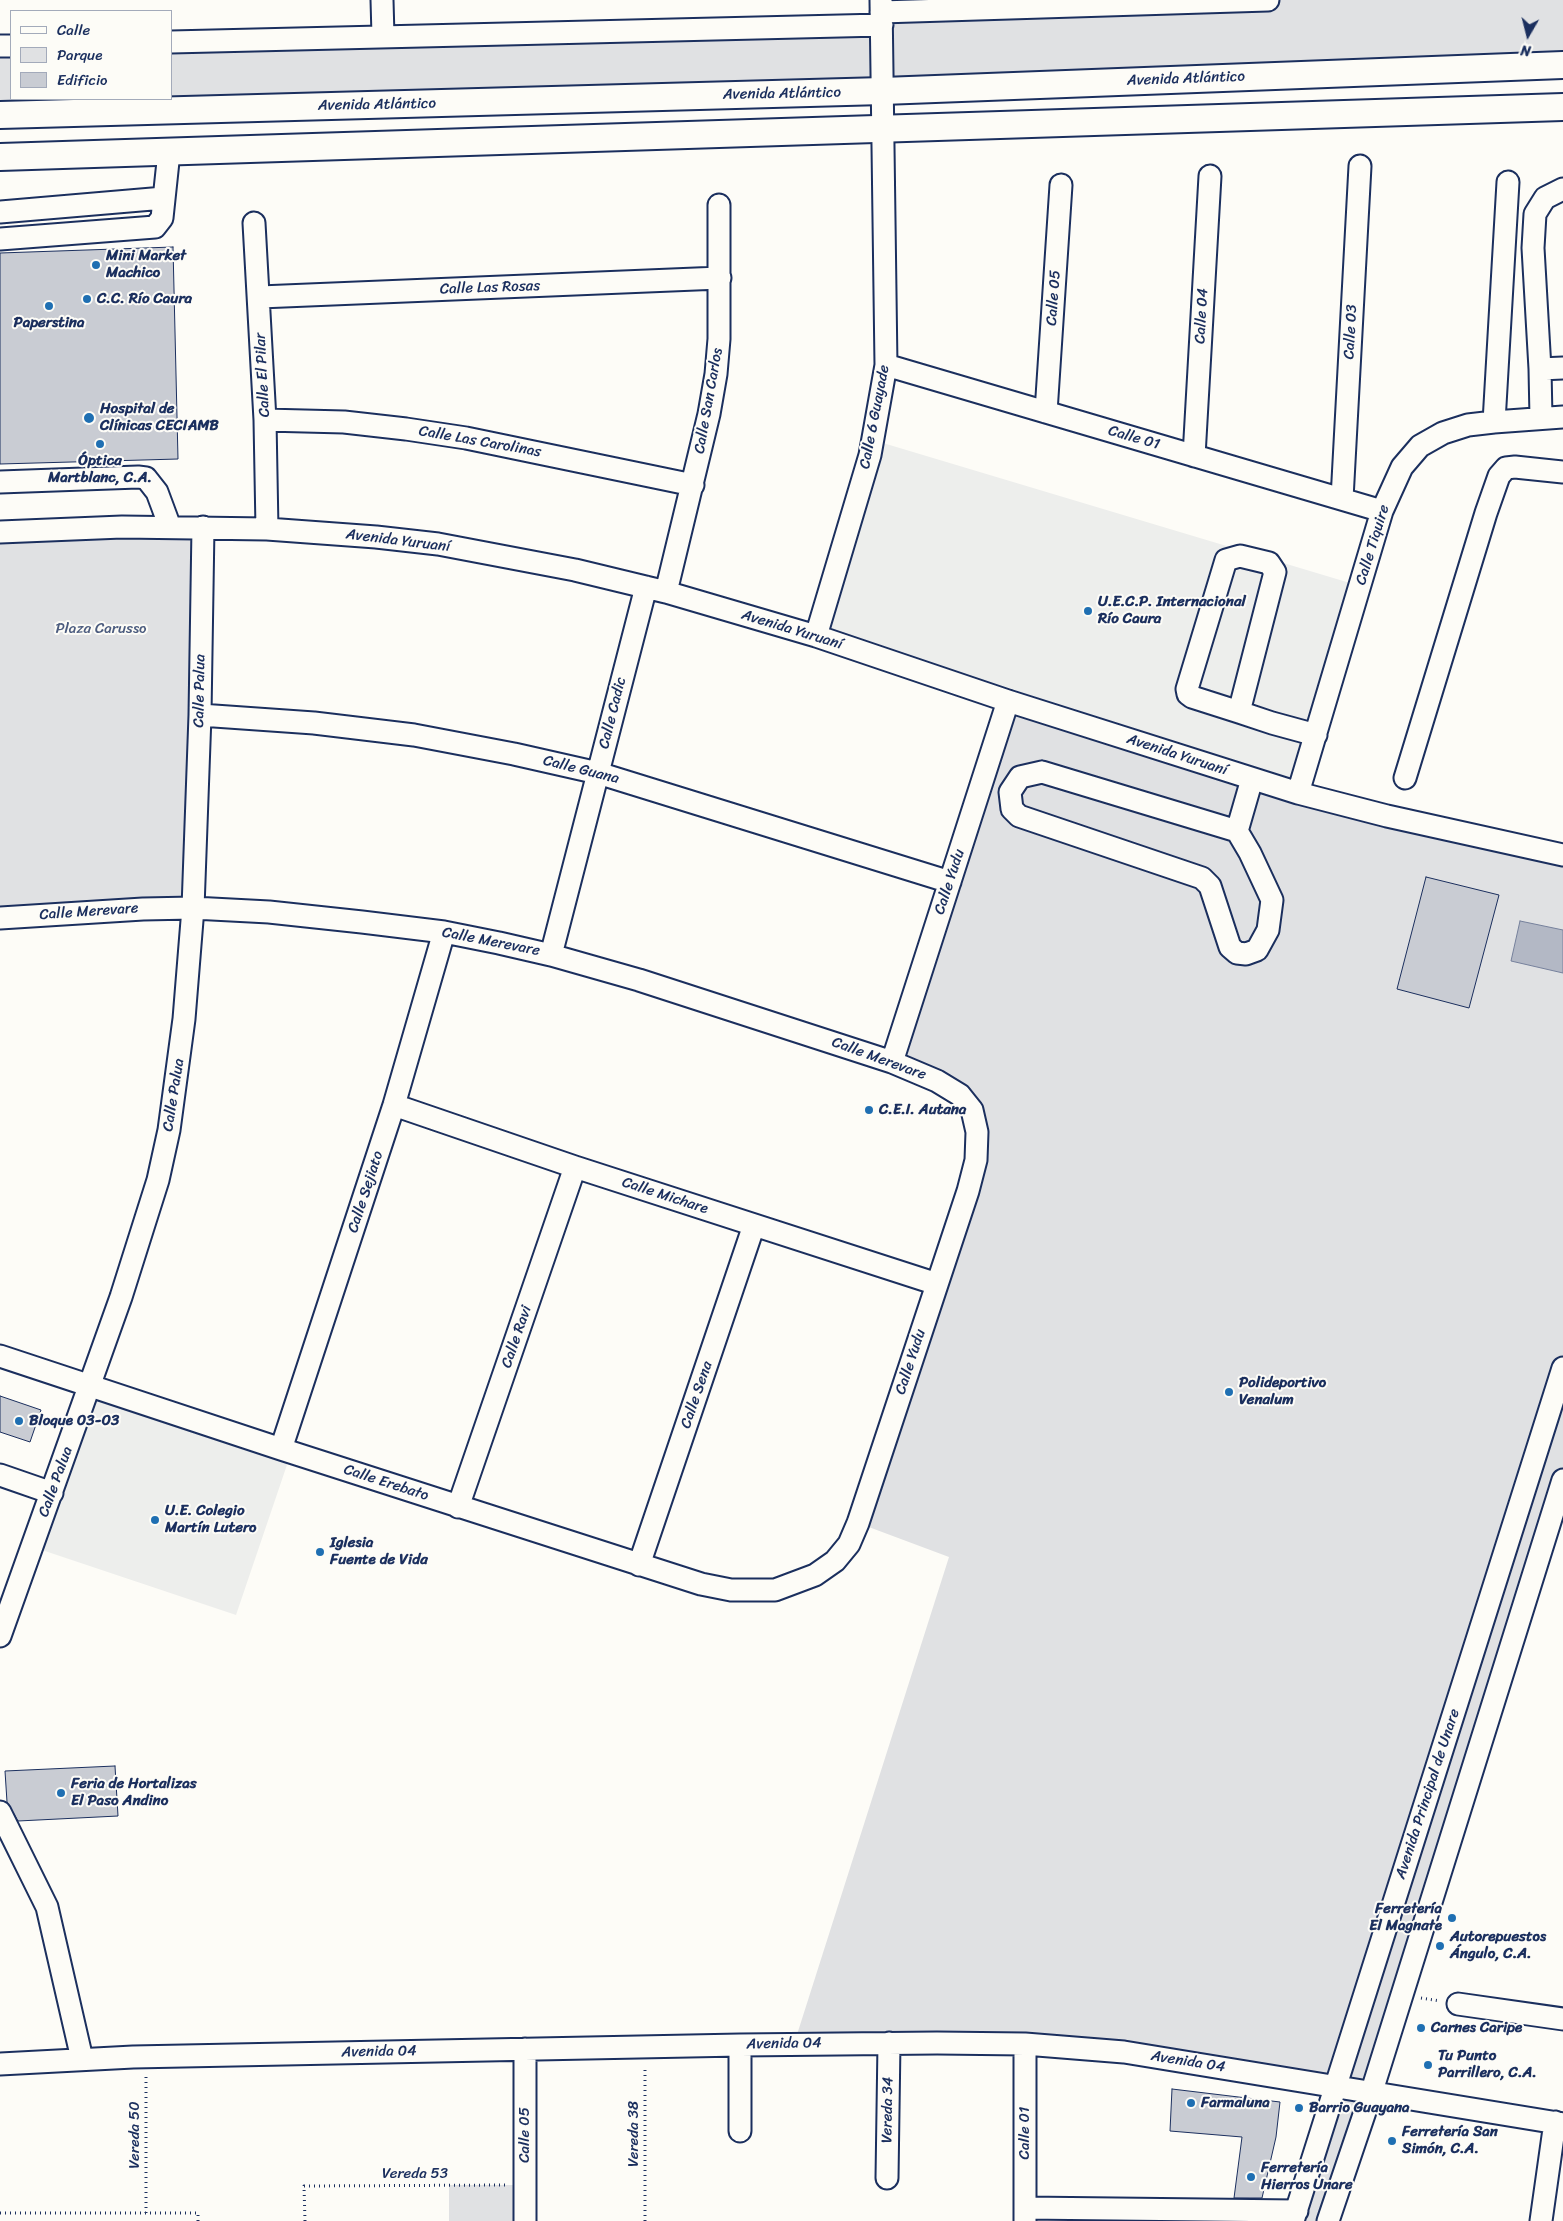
<!DOCTYPE html>
<html>
<head>
<meta charset="utf-8">
<style>
  body { margin:0 }
  #map { position:relative; width:1563px; height:2221px; overflow:hidden; background:#fdfcf7; font-family:Sriracha,sans-serif }
  canvas { display:block }
  .legend { position:absolute; left:10px; top:10px; width:162px; height:90px; box-sizing:border-box; background:#fdfcf7; border:1px solid #a3aaba; margin:0; padding:6px 9px; list-style:none; font-size:15px; color:#1b2f5e }
  .legend li { display:flex; align-items:center; gap:10px; height:25px }
  .legend b { width:25px; border:1px solid #a3aaba }
  .north { position:absolute; left:1503px; top:10px; width:50px; height:50px; -webkit-text-stroke:4px #fdfcf7; paint-order:stroke; rotate:188deg; font-size:14px; font-weight:700; line-height:20px; text-align:center; color:#1b2f5e }
  .north::after { content:''; display:block; margin:auto; width:18px; height:22px; background:#1b2f5e; clip-path:polygon(50% 0,100% 100%,50% 72%,0 100%) }
</style>
</head>
<body>
<div id="map">
<canvas width="1563" height="2221"></canvas>
<ul class="legend">
<li><b style="height:6px;background:#fdfcf7"></b>Calle</li>
<li><b style="height:14px;background:#e0e1e3"></b>Parque</li>
<li><b style="height:14px;background:#c9ccd3"></b>Edificio</li>
</ul>
<div class="north">N</div>
</div>
<script>
const context = document.querySelector('canvas').getContext('2d');
context.lineJoin = 'round';
function paint(path, color) { context.fillStyle = color; context.fill(path, 'evenodd'); }
const shape = rows => new Path2D(rows.map(r => 'M' + r).join(''));
function trace(path, color, width, dash) { context.strokeStyle = color; context.lineWidth = width; context.lineCap = dash ? 'butt' : 'round'; context.setLineDash(dash || []); context.stroke(path); }
function write(font, color, halo, rows, align = 'center') {
  context.font = font + ' Sriracha,sans-serif'; context.lineWidth = 4; context.setLineDash([]); context.textBaseline = 'middle'; context.strokeStyle = halo; context.fillStyle = color; for (const [text, x, y, turn = 0] of rows) {
    context.save(); context.translate(x, y); context.rotate((+turn || 0) * Math.PI / 180); context.textAlign = isNaN(turn) ? turn : align; if (halo) context.strokeText(text, 0, 0); context.fillText(text, 0, 0); context.restore();
  }
}
paint(shape([
  [873,440,1360,586,1298,793,816,636],
  [90,1385,291,1453,236,1615,33,1547]
]), '#edeeec');
paint(shape([
  [1268,0,1563,0,1563,65,0,115,0,46,11,46,11,99,171,99,171,42,881,26,881,12],
  [203,527,193,908,0,918,0,532],
  [1008,701,1298,793,1563,855,1563,1480,1328,2221,1293,2221,1336,2088,1124,2052,794,2044,949,1557,858,1523,968,1191,972,1110,892,1062],
  [449,2185,525,2185,525,2221,449,2221]
]), '#e0e1e3');
const water = shape([
  [1520,921,1563,930,1563,973,1511,961,1520,921]
]);
paint(water, '#b3b8c5');
trace(water, '#76819c', 1);
const building = shape([
  [173,247,178,459,0,464,0,253,173,247],
  [1426,877,1499,895,1469,1008,1397,989,1426,877],
  [0,1396,41,1410,30,1442,0,1432,0,1396],
  [115,1766,118,1816,18,1821,7,1802,5,1771,115,1766],
  [1172,2089,1280,2102,1276,2137,1262,2198,1234,2198,1242,2137,1170,2131,1172,2089]
]);
paint(building, '#c9ccd3');
trace(building, '#1b2f5e', 1);
const minor = shape([
  [382,0,383,36],
  [881,12,1268,0],
  [171,42,882,25],
  [0,46,11,46],
  [0,212,164,198],
  [254,223,265,420,267,529],
  [0,239,155,227,162,218,169,152],
  [260,297,720,278],
  [886,365,1382,511],
  [1540,369,1563,368],
  [1046,412,1061,185],
  [1541,418,1540,369,1533,248,1535,214,1545,198,1563,189],
  [265,420,344,422,406,429,466,438,693,485],
  [1494,422,1508,182],
  [1194,456,1210,176],
  [0,482,138,477,146,478,157,492,170,527],
  [1342,499,1360,166],
  [0,532,122,527,267,529,376,537,438,544,575,570,666,592,816,636,1008,701,1298,793,1387,816,1563,855],
  [666,592,709,414,716,374,719,339,719,205],
  [816,636,870,455,886,365,881,0],
  [1239,712,1275,572,1269,563,1240,556,1226,560,1187,689,1188,694,1192,697,1239,712,1272,723,1316,735],
  [200,715,314,723,414,735,514,754,598,773,950,882],
  [1042,772,1237,831,1250,853,1272,900,1268,930,1257,950,1246,954,1237,953,1230,947,1210,886,1202,878,1019,816,1012,809,1010,792,1020,777,1042,772],
  [1405,778,1486,513,1499,476,1506,468,1515,467,1563,472],
  [1298,793,1382,511,1402,467,1420,446,1443,433,1468,425,1494,422,1563,417],
  [1237,831,1252,779],
  [0,918,143,909,193,908,269,912,362,922,444,932,499,943,551,955,639,980,892,1062,937,1081,960,1095,972,1110,977,1132,976,1160,968,1191,858,1523,849,1544,835,1561,815,1575,775,1590,731,1590,701,1584,281,1449,0,1356],
  [551,955,646,587],
  [892,1062,1008,701],
  [394,1105,575,1167,937,1284],
  [281,1449,394,1105,444,932],
  [0,1475,52,1493],
  [458,1507,575,1167],
  [639,1565,754,1225],
  [0,1636,121,1297,158,1180,169,1130,184,1019,193,908,200,715,203,527],
  [0,1812,47,1907,82,2059],
  [1458,2004,1563,2019],
  [1025,2044,1025,2221],
  [525,2049,525,2221],
  [0,2064,133,2057,740,2045,937,2043,1025,2044,1124,2052,1563,2124],
  [740,2131,740,2045],
  [887,2178,889,2043],
  [1025,2208,1297,2211],
  [1293,2221,1563,1368],
  [1328,2221,1371,2094,1563,1480],
  [1541,2221,1555,2122]
]);
const major = shape([
  [0,115,883,91,1563,65],
  [0,157,1563,107]
]);
trace(minor, '#1b2f5e', 25);
trace(major, '#1b2f5e', 30);
trace(shape([
  [1421,1998,1440,2001],
  [0,2213,198,2213,198,2221],
  [146,2213,146,2075],
  [305,2221,304,2186,507,2185],
  [645,2221,645,2067]
]), '#1b2f5e', 3, [1, 4]);
trace(minor, '#fdfcf7', 21);
trace(major, '#fdfcf7', 26);
for (const [x, y, r, color] of [
  [96,265,5,"#1f6fb2"],
  [87,299,5,"#1f6fb2"],
  [49,306,5,"#1f6fb2"],
  [89,418,6,"#1f6fb2"],
  [100,444,5,"#1f6fb2"],
  [1088,611,5,"#1f6fb2"],
  [869,1110,5,"#1f6fb2"],
  [1229,1392,5,"#1f6fb2"],
  [19,1421,5,"#1f6fb2"],
  [155,1520,5,"#1f6fb2"],
  [320,1552,5,"#1f6fb2"],
  [61,1793,5,"#1f6fb2"],
  [1452,1918,5,"#1f6fb2"],
  [1440,1946,5,"#1f6fb2"],
  [1421,2028,5,"#1f6fb2"],
  [1428,2065,5,"#1f6fb2"],
  [1191,2103,5,"#1f6fb2"],
  [1299,2108,5,"#1f6fb2"],
  [1392,2141,5,"#1f6fb2"],
  [1251,2177,5,"#1f6fb2"]
]) { const dot = new Path2D(); dot.arc(x, y, r, 0, 2 * Math.PI); context.fillStyle = color; context.fill(dot); trace(dot, '#fdfcf7', 2); }
write('15px', '#1b2f5e', '#fdfcf7', [
  ["Avenida Atlántico",1186,79,-2],
  ["Avenida Atlántico",782,94,-1],
  ["Avenida Atlántico",377,105,-1],
  ["Calle Las Rosas",490,288,-2],
  ["Calle 05",1054,298,-86],
  ["Calle 04",1202,316,-87],
  ["Calle 03",1351,332,-87],
  ["Calle El Pilar",263,375,-93],
  ["Calle San Carlos",709,401,-80],
  ["Calle 6 Guayade",875,417,-79],
  ["Calle 01",1134,438,16],
  ["Calle Las Carolinas",480,442,10],
  ["Avenida Yuruaní",398,541,7],
  ["Calle Tiquire",1373,545,-73],
  ["Avenida Yuruaní",792,630,17],
  ["Calle Palua",200,691,-89],
  ["Calle Cadic",613,713,-76],
  ["Avenida Yuruaní",1177,755,18],
  ["Calle Guana",581,770,14],
  ["Calle Yudu",950,882,-72],
  ["Calle Merevare",89,912,-4],
  ["Calle Merevare",491,942,11],
  ["Calle Merevare",879,1059,20],
  ["Calle Palua",174,1095,-81],
  ["Calle Sejiato",366,1192,-72],
  ["Calle Michare",665,1196,18],
  ["Calle Ravi",517,1337,-71],
  ["Calle Yudu",911,1362,-72],
  ["Calle Sena",697,1395,-71],
  ["Calle Palua",56,1482,-70],
  ["Calle Erebato",386,1483,18],
  ["Avenida Principal de Unare",1428,1794,-72],
  ["Avenida 04",784,2044,-1],
  ["Avenida 04",379,2052,-1],
  ["Avenida 04",1188,2062,9],
  ["Vereda 34",888,2110,-89],
  ["Calle 01",1025,2133,-90],
  ["Vereda 38",634,2134,-90],
  ["Vereda 50",135,2135,-90],
  ["Calle 05",525,2135,-90],
  ["Vereda 53",415,2174]
]);
write('bold 15px', '#1b2f5e', '#fdfcf7', [
  ["Mini Market",106,256],
  ["Machico",106,273],
  ["C.C. Río Caura",97,299],
  ["Paperstina",49,323,"center"],
  ["Hospital de",100,409],
  ["Clínicas CECIAMB",100,426],
  ["Óptica",100,461,"center"],
  ["Martblanc, C.A.",100,478,"center"],
  ["U.E.C.P. Internacional",1098,602],
  ["Río Caura",1098,619],
  ["C.E.I. Autana",879,1110],
  ["Polideportivo",1239,1383],
  ["Venalum",1239,1400],
  ["Bloque 03-03",29,1421],
  ["U.E. Colegio",165,1511],
  ["Martín Lutero",165,1528],
  ["Iglesia",330,1543],
  ["Fuente de Vida",330,1560],
  ["Feria de Hortalizas",71,1784],
  ["El Paso Andino",71,1801],
  ["Ferretería",1442,1909,"right"],
  ["El Magnate",1442,1926,"right"],
  ["Autorepuestos",1450,1937],
  ["Ángulo, C.A.",1450,1954],
  ["Carnes Caripe",1431,2028],
  ["Tu Punto",1438,2056],
  ["Parrillero, C.A.",1438,2073],
  ["Farmaluna",1201,2103],
  ["Barrio Guayana",1309,2108],
  ["Ferretería San",1402,2132],
  ["Simón, C.A.",1402,2149],
  ["Ferretería",1261,2168],
  ["Hierros Unare",1261,2185]
], 'left');
write('15px', '#4c5c7f', '#fdfcf7', [
  ["Plaza Carusso",101,629]
]);
</script>
</body>
</html>
